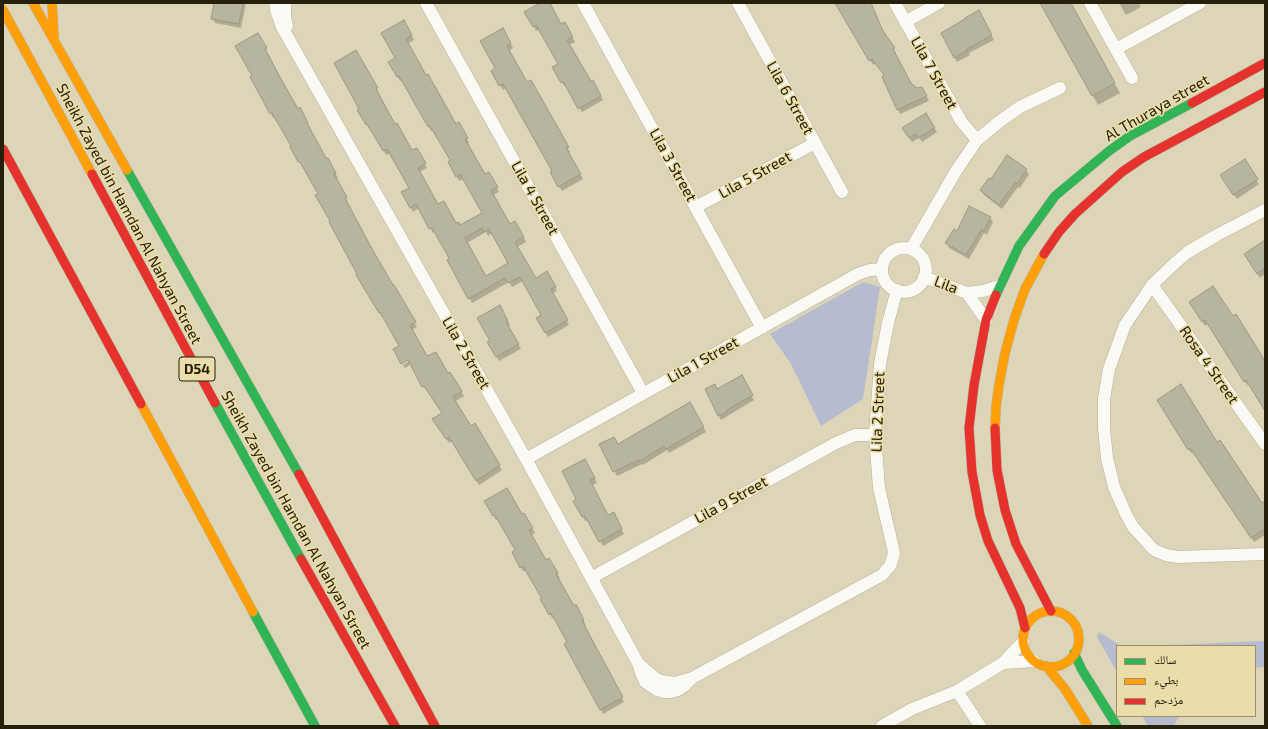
<!DOCTYPE html>
<html>
<head>
<meta charset="utf-8">
<style>
  body { margin:0 }
  #map { position:relative; width:1268px; height:729px; overflow:hidden; background:#dcd5b8; font-family:"Exo 2","Noto Naskh Arabic",sans-serif }
  canvas { display:block }
  .frame { position:absolute; inset:0; border:4px solid #25200c; pointer-events:none }
  .legend { position:absolute; left:1116px; top:645px; width:140px; height:72px; box-sizing:border-box; background:#ebdda9; border:1px solid #9c916a; margin:0; padding:5px 7px; list-style:none; font-size:12px; color:#25200c }
  .legend li { display:flex; align-items:center; gap:8px; height:20px }
  .legend b { width:20px; border:1px solid #9c916a }
</style>
</head>
<body>
<div id="map">
<canvas width="1268" height="729"></canvas>
<div class="frame"></div>
<ul class="legend">
<li><b style="height:5px;background:#30b455"></b>سالك</li>
<li><b style="height:5px;background:#ff9f0a"></b>بطيء</li>
<li><b style="height:5px;background:#e5322d"></b>مزدحم</li>
</ul>
</div>
<script>
const context = document.querySelector('canvas').getContext('2d');
context.lineJoin = 'round';
function paint(path, color) { context.fillStyle = color; context.fill(path, 'evenodd'); }
const shape = rows => new Path2D(rows.map(r => 'M' + r).join(''));
function trace(path, color, width, dash) { context.strokeStyle = color; context.lineWidth = width; context.lineCap = dash ? 'butt' : 'round'; context.setLineDash(dash || []); context.stroke(path); }
function write(font, color, halo, rows, align = 'center') {
  context.font = font + ' "Exo 2",sans-serif'; context.lineWidth = 3.5; context.setLineDash([]); context.textBaseline = 'middle'; context.strokeStyle = halo; context.fillStyle = color; for (const [text, x, y, turn = 0] of rows) {
    context.save(); context.translate(x, y); context.rotate((+turn || 0) * Math.PI / 180); context.textAlign = isNaN(turn) ? turn : align; if (halo) context.strokeText(text, 0, 0); context.fillText(text, 0, 0); context.restore();
  }
}
paint(shape([
  [863,282,880,287,863,399,821,426,791,364,770,334],
  [1099,632,1121,646,1117,646,1117,672,1097,637],
  [1265,641,1265,667,1255,668,1255,646,1144,646],
  [1142,716,1179,716,1174,726,1148,726]
]), '#b7bbcf');
paint(shape([
  [216,3,246,3,241,28,215,23,213,19],
  [542,3,549,3,561,25,564,23,575,42,569,45,590,83,592,82,603,100,582,112,566,85,564,86,554,68,559,65,539,29,536,31,526,12],
  [836,3,863,3,871,5,885,35,896,53,894,54,911,84,917,89,922,88,929,101,900,114,883,77,885,75,876,63,873,65],
  [1044,3,1070,3,1120,93,1098,105,1042,4],
  [1119,3,1139,3,1141,7,1126,15],
  [978,11,994,40,969,53,970,55,957,62,942,33],
  [404,21,414,40,407,44,425,76,456,125,459,124,469,143,467,144,484,175,489,173,499,192,493,195,510,226,515,223,526,242,517,247,535,279,547,273,557,291,552,294,569,325,548,337,538,318,543,315,523,281,512,287,509,282,472,303,448,260,450,259,435,232,433,233,419,208,413,212,403,193,411,188,391,153,386,155,371,128,369,129,367,125,372,122,360,109,356,51,379,93,378,94,395,125,412,152,417,149,427,168,419,172,438,205,456,225,460,226,484,213,463,179,459,181,449,162,451,161,434,130,431,131,403,79,400,81,389,62,396,58],
  [486,232,488,236,492,233,509,264,486,277,467,243],
  [503,29,513,48,509,51,527,83,530,81,570,152,568,153,583,179,562,191,551,173,553,171,506,88,503,90,492,72,497,69],
  [258,34,297,110,299,109,326,160,327,159,338,178,336,179,348,202,347,203,374,253,417,327,411,330,427,358,448,375,461,391,464,396,454,402,471,427,475,425,502,470,479,485,452,441,449,443,436,424,443,414,427,390,426,390,411,364,405,368,403,365,413,359,400,346,383,316,382,317,358,275,319,194,291,148,293,147,275,117,273,118,271,113,253,76],
  [926,114,937,132,922,142,919,138,912,142,906,133],
  [1244,161,1259,184,1237,199,1222,176],
  [1026,170,1029,174,1020,188,1018,187,1002,209,984,195,981,190,991,180],
  [990,218,993,222,987,235,984,233,969,259,949,248,947,243,957,232],
  [1265,241,1265,274,1260,278,1245,254],
  [1190,302,1233,317,1265,362,1265,410,1249,384,1247,385,1208,324,1205,326],
  [500,307,510,325,508,327,521,349,499,361,489,343,491,341],
  [741,377,754,400,721,420,706,389,717,390],
  [1158,400,1217,443,1265,509,1265,535,1254,542,1194,452,1191,453],
  [690,403,706,432,669,453,667,450,643,465,642,464,617,476,601,444,618,445],
  [585,460,597,483,592,485,608,517,613,514,624,534,603,546,588,520,585,521,583,517,578,499],
  [486,502,522,516,524,514,535,533,531,535,546,561,549,560,560,578,558,579,574,607,578,610,586,625,583,626,624,702,603,714,565,644,568,643,554,617,552,618,527,570,523,571,513,553,516,551,499,519,496,520,494,517,500,514]
]), '#0003');
const building = shape([
  [214,3,243,3,239,24,211,19,214,3],
  [540,3,550,3,561,24,565,22,573,37,567,40,591,81,593,80,601,96,578,109,563,81,561,83,552,67,558,64,536,25,533,27,524,12,540,3],
  [835,3,871,3,883,31,895,48,893,49,911,83,917,88,922,87,927,96,897,110,882,77,884,75,872,59,869,61,835,3],
  [1040,3,1071,3,1115,83,1092,96,1040,3],
  [979,10,992,35,967,49,968,50,954,58,941,33,965,19,965,18,979,10],
  [404,20,412,35,406,39,426,75,428,74,456,124,459,122,468,138,465,139,485,174,489,172,498,187,491,190,510,224,515,221,524,237,515,242,536,278,547,271,556,287,551,289,568,320,545,333,536,318,541,315,520,277,508,283,505,278,468,299,447,260,449,258,432,228,429,229,416,204,410,208,401,192,409,188,387,149,383,151,367,124,366,125,357,110,359,109,334,63,356,50,378,88,376,89,395,124,397,123,412,150,417,148,426,163,418,168,438,204,444,201,456,223,459,222,460,225,482,213,460,174,456,177,448,162,450,160,430,126,428,127,399,76,397,77,388,62,395,58,381,33,404,20],
  [482,228,484,232,489,229,508,263,486,276,465,238,482,228],
  [503,28,511,43,507,46,527,82,531,80,569,147,566,148,581,174,558,187,550,172,552,171,503,84,499,86,491,71,495,68,480,41,503,28],
  [258,33,267,48,265,49,281,79,298,109,300,107,308,123,307,123,326,158,328,158,336,173,334,174,347,197,345,198,371,247,393,285,394,285,416,322,410,325,427,356,436,352,448,373,450,372,462,391,453,397,471,426,475,423,500,465,476,481,449,437,446,439,432,419,442,413,424,386,422,387,408,360,401,364,393,349,399,346,380,312,379,313,356,275,357,274,329,222,330,221,315,195,318,194,300,162,298,162,290,147,291,146,272,113,270,114,250,77,252,76,235,46,258,33],
  [926,113,935,128,918,138,916,134,909,138,902,128,926,113],
  [1007,155,1027,169,1017,184,1015,183,999,205,980,190,989,178,991,179,1007,155],
  [1245,159,1258,179,1233,195,1220,175,1245,159],
  [969,206,991,217,984,231,982,229,966,255,945,243,954,229,957,231,969,206],
  [1265,240,1265,268,1257,274,1244,254,1265,240],
  [1213,286,1233,316,1236,314,1265,361,1265,411,1246,380,1244,382,1205,320,1202,322,1189,302,1213,286],
  [500,305,508,321,506,322,519,344,496,357,487,342,490,341,477,318,500,305],
  [742,375,753,395,727,410,728,411,718,416,705,389,715,384,717,389,742,375],
  [1181,384,1217,442,1220,440,1262,503,1265,501,1265,529,1251,538,1190,448,1188,450,1157,400,1181,384],
  [690,402,704,427,666,449,664,446,640,461,639,460,613,472,599,444,614,437,618,444,690,402],
  [585,459,595,478,590,480,608,515,614,512,622,529,599,542,585,516,582,517,573,501,576,499,562,471,585,459],
  [507,488,522,514,524,513,533,528,529,530,546,560,549,558,558,573,556,574,574,606,576,604,584,620,582,621,623,697,600,710,564,644,567,642,551,613,549,615,540,599,542,599,523,566,520,568,512,552,515,550,495,515,493,516,484,501,507,488]
]);
paint(building, '#b7b59e');
trace(building, '#9b9983', 1);
const street = shape([
  [275,3,276,10,282,27,526,459,638,663,642,675,645,682,657,690,664,692,671,692,678,690,684,686,692,678],
  [285,3,285,17,287,26],
  [426,3,643,393],
  [583,3,762,328],
  [738,3,842,192],
  [895,3,961,121,977,140],
  [1090,3,1132,78],
  [905,22,939,3],
  [1116,49,1200,3],
  [696,207,815,143],
  [1265,210,1217,235,1188,252,1176,262,1152,285,1125,325,1109,369,1104,399,1104,428,1107,458,1114,487,1126,514,1133,527,1154,550,1166,555,1178,557,1265,554],
  '882 270a22 22 0 1 1 44 0a22 22 0 1 1-44 0Z',
  [911,249,956,171,977,140,1000,121,1020,107,1060,88],
  [924,277,967,293,983,291,999,286],
  [1152,285,1265,444],
  [967,293,986,320],
  [526,459,858,274,870,270,882,269],
  [591,578,836,443,855,435,875,435],
  [1003,663,1034,661],
  [639,664,655,678,661,681,675,683,692,678,882,575,890,566,894,554,893,548,879,488,875,435,880,364,888,323,897,290],
  [957,691,980,726],
  [882,726,912,709,957,691,1003,663,1023,642]
]);
const fast = shape([
  [127,170,299,474],
  [996,295,1019,246,1055,196,1109,151,1130,136,1192,103],
  [215,403,301,559],
  [253,612,315,726],
  [1074,653,1082,670,1117,726]
]);
const slow = shape([
  [33,3,127,170],
  [52,3,54,37],
  [3,10,92,174],
  [141,404,253,612],
  [995,428,996,407,999,385,1005,353,1014,320,1025,289,1044,254],
  '1023 639a28 28 0 1 1 56 0a28 28 0 1 1-56 0Z',
  [1046,666,1065,689,1088,726]
]);
const jam = shape([
  [1192,103,1265,63],
  [3,149,141,404],
  [92,174,215,403],
  [1044,254,1059,232,1075,214,1122,172,1144,157,1265,92],
  [996,295,986,320,974,385,969,428,972,472,980,515,988,541,1020,608,1025,628],
  [995,428,997,470,1005,510,1016,544,1051,611],
  [299,474,435,726],
  [301,559,395,726]
]);
trace(street, '#b8b29b', 13);
trace(fast, '#b8b29b', 10);
trace(slow, '#b8b29b', 10);
trace(jam, '#b8b29b', 10);
trace(street, '#faf9f4', 12);
trace(fast, '#30b455', 9);
trace(slow, '#ff9f0a', 9);
trace(jam, '#e5322d', 9);
for (const [x, y, w] of [
  [197,369,36]
]) { const box = new Path2D(); box.roundRect(x - w / 2, y - 12, w, 24, 3); context.fillStyle = '#ebdda9'; context.fill(box); trace(box, '#25200c', 1); }
write('bold 14px', '#25200c', null, [
  ["D54",197,369]
]);
write('15px', '#25200c', '#ebdda9', [
  ["Lila 7 Street",934,73,61],
  ["Lila 6 Street",790,98,61],
  ["Al Thuraya street",1157,108,-30],
  ["Lila 3 Street",673,165,61],
  ["Lila 5 Street",755,175,-29],
  ["Lila 4 Street",535,198,61],
  ["Sheikh Zayed bin Hamdan Al Nahyan Street",129,214,62],
  ["Lila",946,285,21],
  ["Lila 2 Street",466,353,60],
  ["Lila 1 Street",703,360,-29],
  ["Rosa 4 Street",1209,365,55],
  ["Lila 2 Street",878,412,-88],
  ["Lila 9 Street",731,500,-29],
  ["Sheikh Zayed bin Hamdan Al Nahyan Street",296,520,61]
]);
</script>
</body>
</html>
